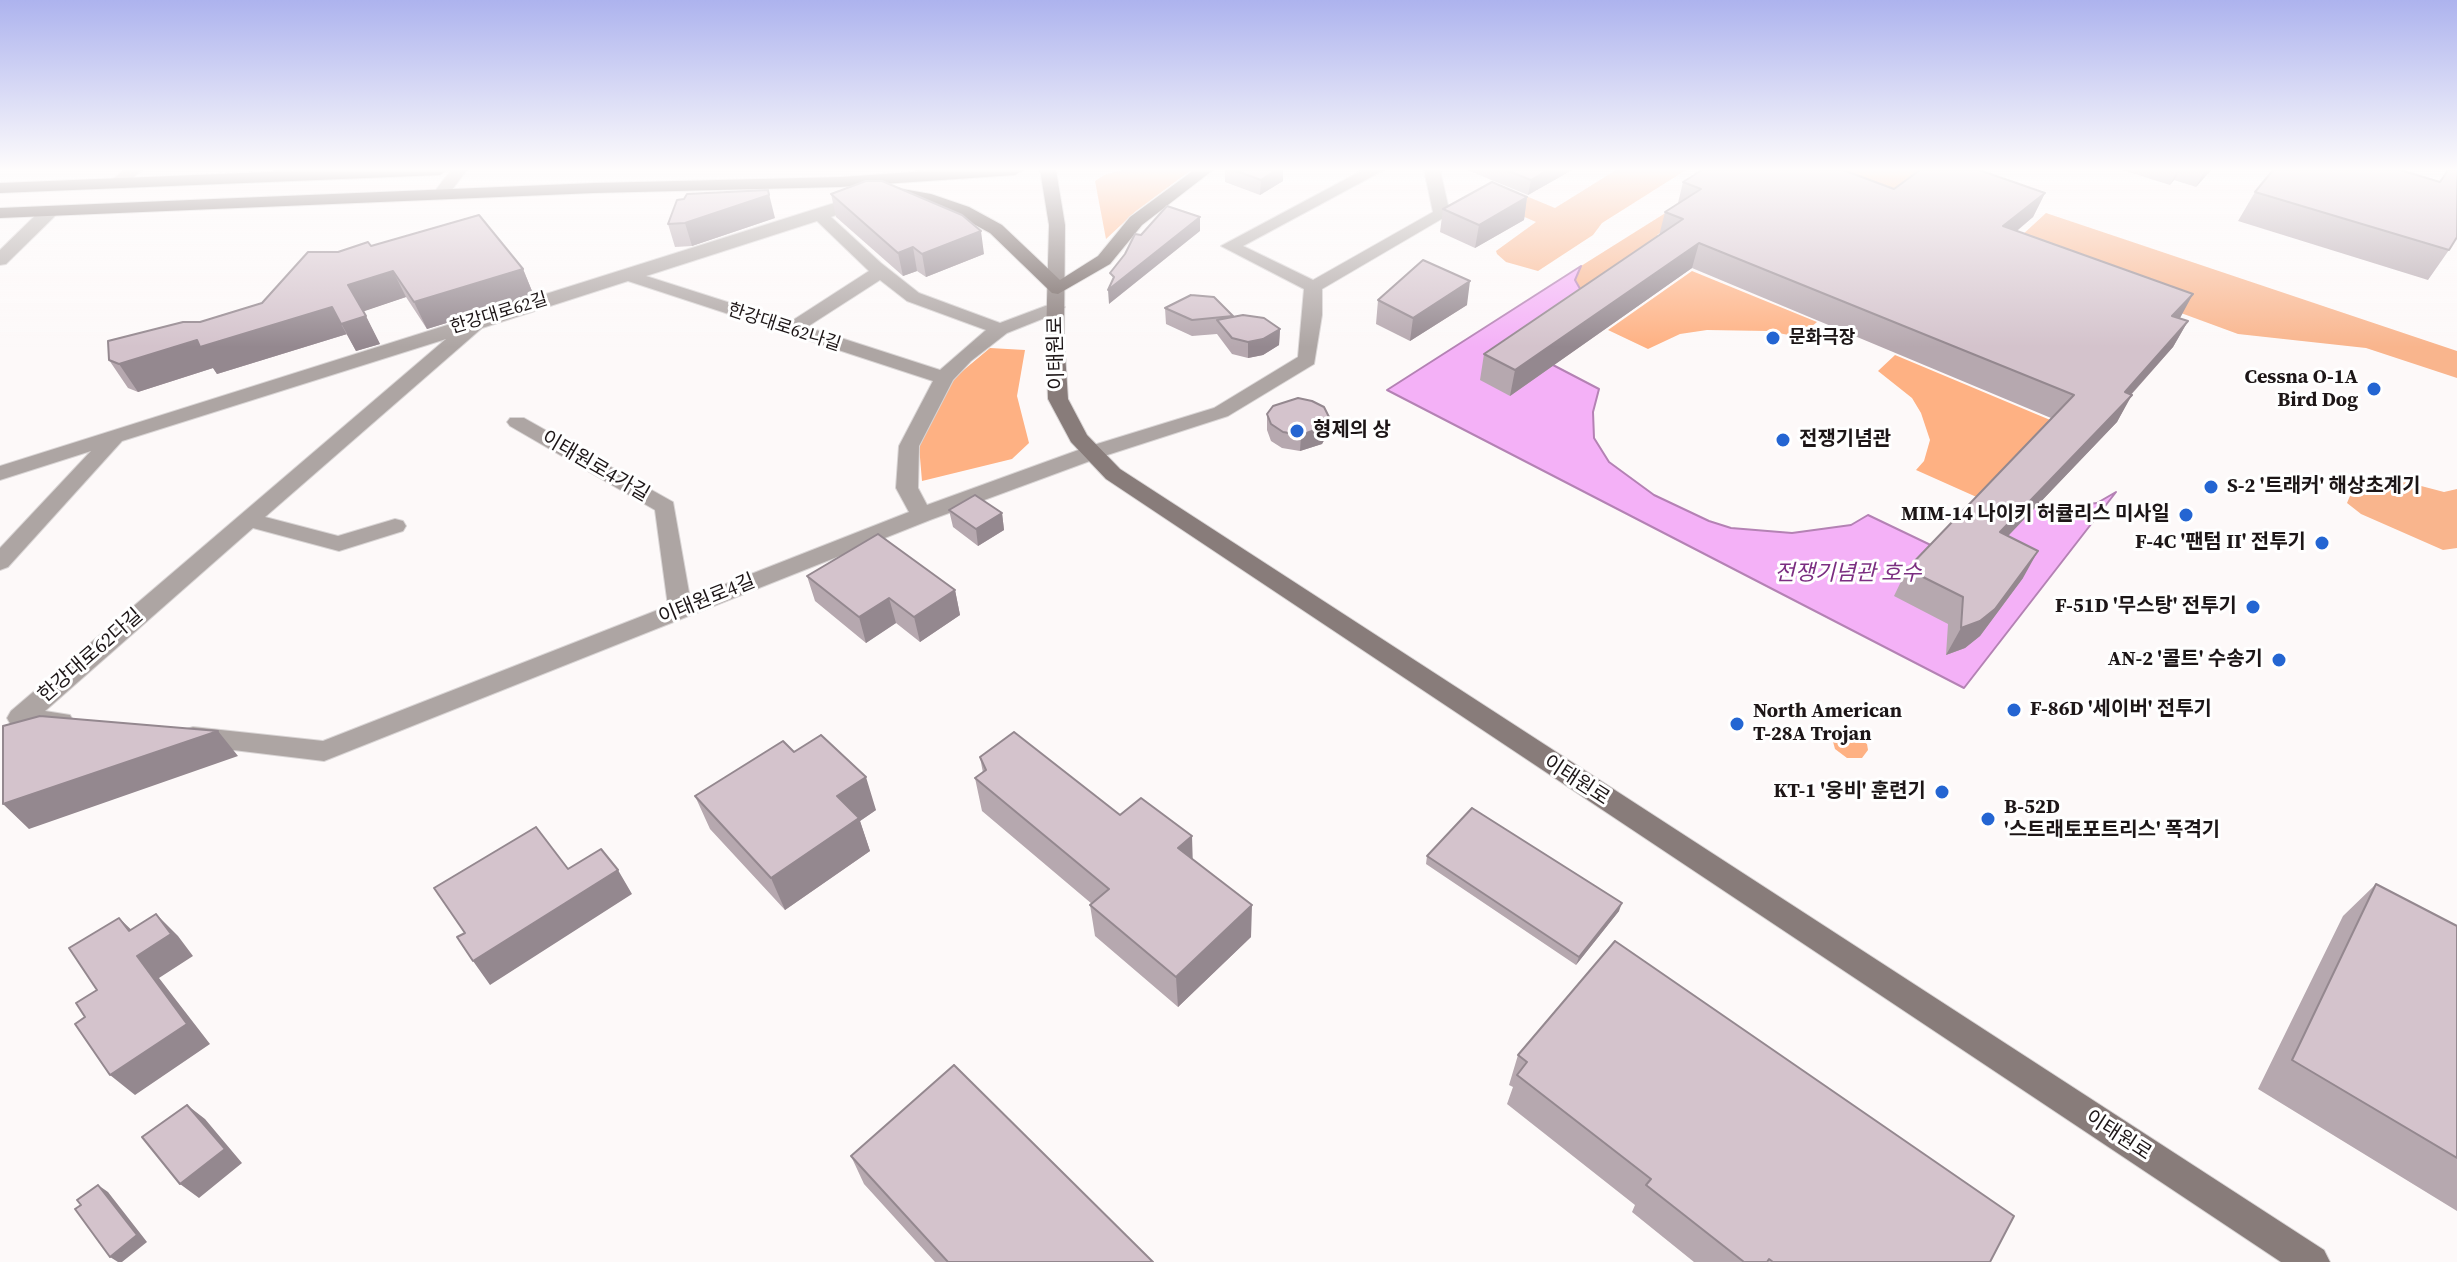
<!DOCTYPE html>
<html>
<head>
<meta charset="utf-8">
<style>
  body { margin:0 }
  canvas { display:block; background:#fdf9f9 }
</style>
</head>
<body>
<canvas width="2457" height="1262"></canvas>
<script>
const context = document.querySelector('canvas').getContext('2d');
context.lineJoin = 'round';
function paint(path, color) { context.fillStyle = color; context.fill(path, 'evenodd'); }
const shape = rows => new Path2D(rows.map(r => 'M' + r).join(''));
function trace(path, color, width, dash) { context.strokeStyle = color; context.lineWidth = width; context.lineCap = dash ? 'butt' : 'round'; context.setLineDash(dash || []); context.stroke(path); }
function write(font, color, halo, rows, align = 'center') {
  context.font = font + ' "Source Serif 4","Noto Sans KR",serif'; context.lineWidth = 6; context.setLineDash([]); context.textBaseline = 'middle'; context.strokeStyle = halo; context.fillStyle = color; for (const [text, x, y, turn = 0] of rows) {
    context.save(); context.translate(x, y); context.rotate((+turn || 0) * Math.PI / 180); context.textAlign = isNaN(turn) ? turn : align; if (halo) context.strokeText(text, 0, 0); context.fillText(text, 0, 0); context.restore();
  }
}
paint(shape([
  [1124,170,1191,170,1136,211,1106,239,1095,181,1104,175],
  [1692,271,1817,322,1799,337,1768,331,1707,330,1680,334,1648,349,1608,330],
  [990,348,1025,350,1017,396,1029,443,1012,459,922,481,919,446,953,379],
  [1895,355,2055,422,1981,499,1916,470,1924,461,1930,440,1921,413,1912,398,1878,371],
  [1848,732,1867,744,1868,750,1862,758,1847,758,1835,749,1832,738,1835,734]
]), '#feb183');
paint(shape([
  [1616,170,1686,170,1602,223,1593,235,1538,271,1506,262,1497,254,1496,251,1536,222,1497,205,1526,196,1555,208],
  [1780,170,1927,170,1886,206],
  [1667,212,1682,218,1657,235,1675,244,1583,294,1575,280,1581,266],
  [2046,213,2457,351,2457,378,2366,348,2238,334,2007,249],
  [2406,482,2444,492,2457,489,2457,548,2443,550,2361,514,2347,503,2355,484]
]), '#f9b58d');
const water = shape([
  [1581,266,1575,280,1583,294,1553,365,1599,389,1593,412,1594,438,1609,462,1654,495,1709,521,1731,528,1792,533,1851,525,1868,515,1939,549,2037,504,2064,507,2097,503,2116,492,1964,688,1387,390,1581,266]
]);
paint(water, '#f4b1f7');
trace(water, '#b482b4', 2);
const street = shape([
  [124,170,142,170,125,185,113,185,113,179,124,170],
  [451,170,467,170,445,199,433,199,431,196,451,170],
  [1363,170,1384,170,1243,246,1313,280,1433,212,1424,170,1440,170,1450,214,1322,289,1322,315,1314,364,1228,416,1098,458,930,520,324,761,184,744,180,737,184,730,193,727,323,741,668,606,655,510,510,426,507,422,510,418,524,418,673,502,690,598,909,512,896,488,899,446,933,381,628,281,482,328,265,517,338,536,395,519,403,521,406,526,403,531,339,551,253,528,45,711,70,715,74,722,70,729,61,732,20,728,11,725,7,718,11,711,446,339,122,441,8,567,0,570,0,548,91,451,0,480,0,466,863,194,871,199,869,202,831,217,881,263,919,293,1000,323,1056,302,1065,307,1062,311,1007,333,971,361,953,380,919,446,918,488,927,505,1084,448,1214,408,1298,357,1304,289,1221,246,1363,170],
  [817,221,869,271,790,322,646,276,817,221],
  [880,280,907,301,986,330,940,370,807,327,880,280],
  [50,206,56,207,58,211,56,215,6,264,0,265,0,250,44,207,50,206]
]);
const secondary = shape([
  [1040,170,1056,170,1065,225,1064,338,1068,399,1087,435,1120,469,2324,1250,2330,1262,2281,1262,1106,479,1071,442,1048,399,1046,338,1049,225,1040,170]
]);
const primary = shape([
  [315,170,448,170,440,175,0,193,0,183,315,170],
  [940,170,1023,170,1015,175,840,187,594,193,0,218,0,208,594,183,840,177,940,170],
  [1194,170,1213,170,1142,225,1110,264,1058,294,1052,293,990,233,957,215,927,203,886,196,878,191,886,186,931,194,969,207,1002,225,1060,280,1098,256,1130,217,1194,170]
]);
trace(street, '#d9d5d5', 2);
trace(secondary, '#d9d5d5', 2);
trace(primary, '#d9d5d5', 2);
paint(street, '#ada5a3');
paint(secondary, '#887c7a');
paint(primary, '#6e605d');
paint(shape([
  [1225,170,1283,170,1283,181,1260,195,1225,182],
  [1467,170,1572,170,1528,195],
  [2122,170,2211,170,2196,187,2174,180,2170,185],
  [1683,182,2045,193,2033,217,2017,231,2193,294,2179,318,2188,321,2173,347,2131,395,2117,422,2008,536,2023,578,1980,636,1965,648,1946,655,1948,624,1894,596,1907,569,2051,418,1692,268,1510,396,1480,380,1484,354,1659,236,1665,212,1678,203],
  [2440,182,2449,250,2428,280,2238,221,2255,192],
  [831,194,984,254,926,277,917,271,903,276,836,217],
  [1527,197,1524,220,1475,248,1440,232,1443,209],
  [775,218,692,246,675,247,668,224],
  [371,246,523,269,534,296,427,329,406,297,363,311,380,344,356,351,347,334,217,374,213,368,138,392,128,388,109,360,200,322,262,303,338,252],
  [1378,300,1467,305,1410,341,1376,324],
  [1165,308,1233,317,1280,329,1279,345,1263,355,1248,358,1232,354,1217,334,1192,336,1166,324],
  [1267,414,1328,433,1322,444,1300,451,1282,448,1271,441,1267,430],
  [949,510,1002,513,1004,530,978,546,953,527],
  [807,576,955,590,960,615,920,642,896,623,866,643,815,601],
  [794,752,876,810,860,821,870,851,785,910,710,829,695,796],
  [980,757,1120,815,1192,836,1192,859,1251,937,1178,1007,1095,936,1090,905,1092,904,982,811,975,778,983,773],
  [1427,856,1619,911,1576,965,1426,864],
  [2376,884,2457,926,2457,1211,2258,1089,2343,916],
  [1518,1055,1990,1262,1694,1262,1632,1212,1635,1205,1507,1104,1513,1087,1509,1085],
  [851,1156,1153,1262,935,1262,864,1184]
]), '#b6a8af');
paint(shape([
  [1276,170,1283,170,1283,181,1260,195,1261,180],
  [1548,170,1572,170,1528,195,1531,180],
  [2178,170,2180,170,2174,180,2170,185],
  [2205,170,2211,170,2196,187],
  [768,190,775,218,692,246,685,223],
  [2045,193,2033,217,1992,251,2003,226],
  [1527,197,1524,220,1475,248,1479,225],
  [1200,217,1200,231,1109,304,1108,290],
  [981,231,984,254,926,277,922,254],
  [1699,243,1692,268,1510,396,1515,370],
  [913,247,917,271,903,276,898,253],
  [523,269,534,296,427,329,414,302],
  [393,271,406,297,362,312,348,285],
  [1470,281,1467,305,1410,341,1413,318],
  [2193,294,2179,320,2172,316],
  [332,307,347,334,217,374,213,368,138,392,119,364,197,340],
  [366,316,380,344,356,351,341,324],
  [2188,321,2173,347,2117,410,2132,395,2117,422,1986,559,2000,532],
  [1280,329,1279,345,1263,355,1248,358,1248,342],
  [1329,417,1328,433,1322,444,1300,451,1301,435],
  [1002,513,1004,530,978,546,976,529],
  [2038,551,2023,578,1980,636,1965,648,1946,655,1961,628],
  [955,590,960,615,920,642,914,617],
  [889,598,896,623,866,643,859,617],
  [218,731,238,756,29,829,3,804],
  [866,777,876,810,860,821,870,851,785,910,771,878,837,796],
  [1192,836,1193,868,1178,848],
  [618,870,632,894,490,985,473,961],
  [1622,903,1619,911,1576,965,1579,957],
  [1252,905,1251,937,1178,1007,1176,977],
  [156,914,178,936,193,956,159,978,210,1044,135,1095,110,1075,137,956,129,931,119,918,141,939],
  [187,1105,205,1119,242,1163,199,1198,180,1184],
  [98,1185,108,1192,147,1242,122,1262,118,1262,110,1257]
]), '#94888f');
const building = shape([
  [1234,170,1276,170,1261,180,1234,170],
  [1506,170,1548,170,1531,180,1506,170],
  [1702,170,1843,170,1894,189,1920,170,1979,170,2045,193,2003,226,2193,294,2172,316,2188,321,2125,392,2132,395,2000,532,2038,551,1995,609,1980,621,1961,628,1963,597,1907,569,2074,395,1699,243,1515,370,1484,354,1683,219,1665,212,1701,189,1683,182,1702,170],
  [2273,170,2400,170,2440,182,2448,170,2457,170,2457,237,2449,250,2255,192,2273,170],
  [866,181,882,181,962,215,981,231,922,254,913,247,898,253,831,194,866,181],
  [1492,182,1527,197,1479,225,1443,209,1492,182],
  [768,190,769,195,685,223,668,224,677,200,684,199,687,194,768,190],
  [1167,206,1200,217,1108,290,1114,277,1110,273,1125,254,1135,234,1141,235,1167,206],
  [479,215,523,269,414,302,393,271,348,285,366,316,341,324,332,307,200,347,197,340,119,364,109,360,108,341,183,322,200,322,262,303,308,252,338,252,368,242,371,246,479,215],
  [1423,260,1470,281,1413,318,1378,300,1423,260],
  [1191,295,1214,297,1233,316,1192,320,1165,308,1191,295],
  [1243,315,1264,318,1280,329,1263,339,1248,342,1232,338,1217,320,1243,315],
  [1298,398,1312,401,1324,407,1329,417,1323,427,1301,435,1283,432,1271,424,1267,414,1273,406,1298,398],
  [975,495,1002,513,976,529,949,510,975,495],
  [878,534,955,590,914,617,889,598,859,617,807,576,878,534],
  [40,716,218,731,3,804,3,726,40,716],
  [1014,732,1120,815,1141,798,1192,836,1178,848,1252,905,1176,977,1090,905,1109,889,975,778,986,770,980,757,1014,732],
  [821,735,866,777,837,796,859,818,771,878,695,796,783,741,794,752,821,735],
  [1472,808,1622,903,1579,957,1427,856,1472,808],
  [536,827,568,869,601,849,618,870,473,961,457,937,465,933,434,888,536,827],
  [2376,884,2457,926,2457,1158,2292,1060,2376,884],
  [156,914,171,934,137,956,187,1024,110,1075,75,1024,85,1017,76,1003,97,990,69,948,119,918,129,931,156,914],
  [1615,941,2014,1216,1990,1262,1773,1262,1769,1259,1767,1262,1744,1262,1646,1185,1651,1179,1517,1075,1527,1062,1518,1055,1615,941],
  [954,1065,1153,1262,948,1262,851,1156,954,1065],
  [187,1105,225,1149,180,1184,142,1137,187,1105],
  [98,1185,137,1235,110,1257,75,1209,81,1205,77,1200,98,1185]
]);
paint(building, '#d4c3cc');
trace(building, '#94888f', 2);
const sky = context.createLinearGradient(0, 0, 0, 347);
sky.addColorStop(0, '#adb3ee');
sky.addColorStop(0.49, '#fefcfc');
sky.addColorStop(1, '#fefcfc00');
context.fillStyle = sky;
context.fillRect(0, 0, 2457, 347);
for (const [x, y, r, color] of [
  [1773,338,8,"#2465d2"],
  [2374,389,8,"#2465d2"],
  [1297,431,8,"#2465d2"],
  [1783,440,8,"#2465d2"],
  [2211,487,8,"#2465d2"],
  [2186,515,8,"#2465d2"],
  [2322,543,8,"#2465d2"],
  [2253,607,8,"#2465d2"],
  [2279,660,8,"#2465d2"],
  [2014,710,8,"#2465d2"],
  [1737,724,8,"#2465d2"],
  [1942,792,8,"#2465d2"],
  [1988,819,8,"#2465d2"]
]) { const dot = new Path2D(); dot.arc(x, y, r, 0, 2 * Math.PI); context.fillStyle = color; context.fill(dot); trace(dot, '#fff', 3); }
write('18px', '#1d1617', '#fff', [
  ["한강대로62길",499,314,-17],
  ["한강대로62나길",784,328,18]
]);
write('bold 18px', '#1d1617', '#fff', [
  ["문화극장",1789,338]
], 'left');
write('20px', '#1d1617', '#fff', [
  ["이태원로",1057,353,-91],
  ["이태원로4가길",595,467,30],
  ["이태원로4길",707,600,-22],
  ["한강대로62다길",91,656,-41],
  ["이태원로",1576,781,33],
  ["이태원로",2118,1136,33]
]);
write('bold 20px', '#1d1617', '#fff', [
  ["Cessna O-1A",2358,378],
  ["Bird Dog",2358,401],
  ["형제의 상",1313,431,"left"],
  ["전쟁기념관",1799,440,"left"],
  ["S-2 '트래커' 해상초계기",2227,487,"left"],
  ["MIM-14 나이키 허큘리스 미사일",2170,515],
  ["F-4C '팬텀 II' 전투기",2306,543],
  ["F-51D '무스탕' 전투기",2237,607],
  ["AN-2 '콜트' 수송기",2263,660],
  ["F-86D '세이버' 전투기",2030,710,"left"],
  ["North American",1753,712,"left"],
  ["T-28A Trojan",1753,735,"left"],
  ["KT-1 '웅비' 훈련기",1926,792],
  ["B-52D",2004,808,"left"],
  ["'스트래토포트리스' 폭격기",2004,831,"left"]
], 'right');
write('italic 22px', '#7b2e81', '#fff', [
  ["전쟁기념관 호수",1848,574]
]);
</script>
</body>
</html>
